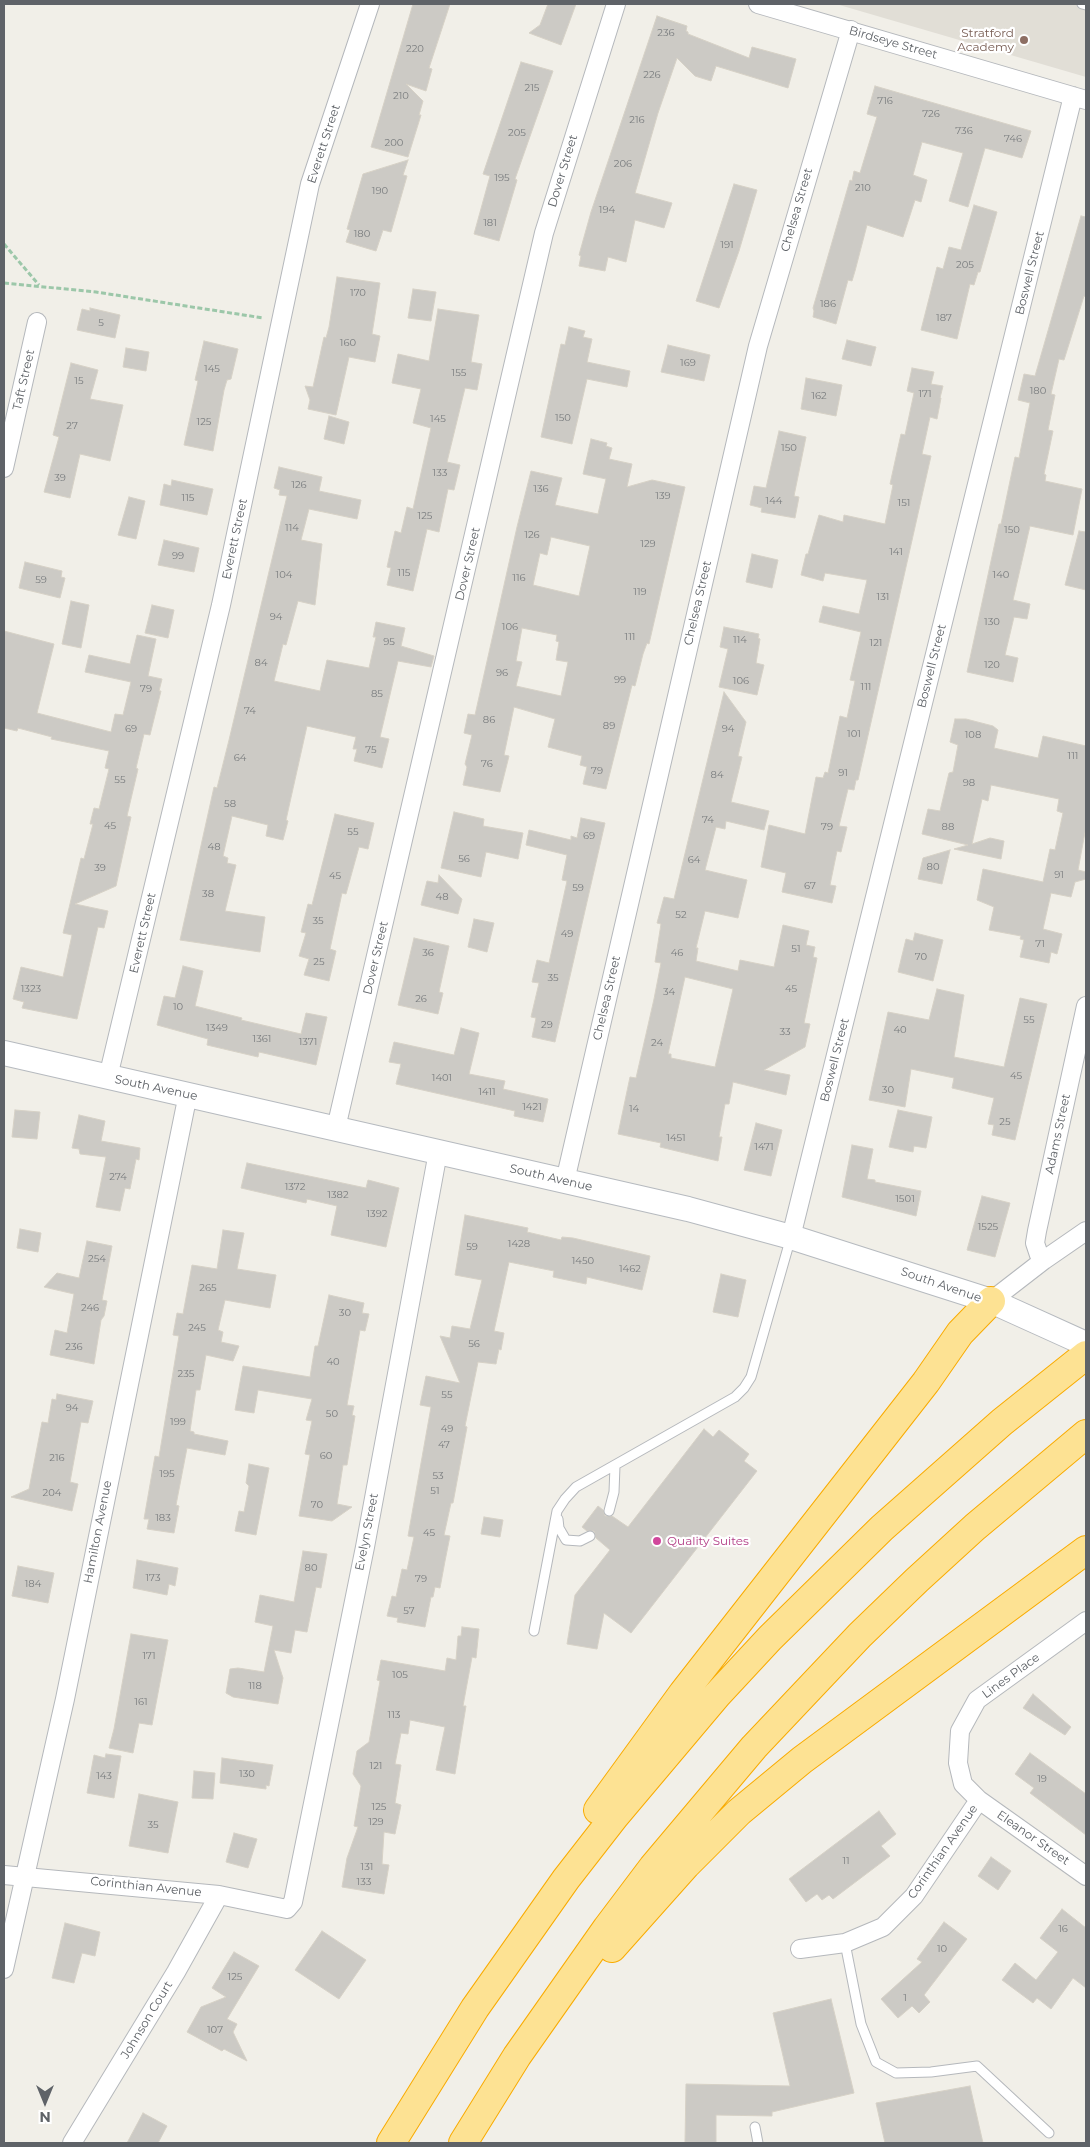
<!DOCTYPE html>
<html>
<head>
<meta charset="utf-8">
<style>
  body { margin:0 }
  #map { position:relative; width:1090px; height:2147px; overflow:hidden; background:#f1efe8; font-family:Montserrat,sans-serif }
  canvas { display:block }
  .frame { position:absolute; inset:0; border:5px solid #5f6368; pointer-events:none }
  .north { position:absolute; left:20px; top:2077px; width:50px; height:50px; -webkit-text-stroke:4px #fff; paint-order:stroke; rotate:180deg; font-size:14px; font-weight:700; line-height:20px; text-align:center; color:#5f6368 }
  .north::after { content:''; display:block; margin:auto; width:18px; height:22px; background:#5f6368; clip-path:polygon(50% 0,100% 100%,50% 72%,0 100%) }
</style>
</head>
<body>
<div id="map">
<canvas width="1090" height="2147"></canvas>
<div class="frame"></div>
<div class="north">N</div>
</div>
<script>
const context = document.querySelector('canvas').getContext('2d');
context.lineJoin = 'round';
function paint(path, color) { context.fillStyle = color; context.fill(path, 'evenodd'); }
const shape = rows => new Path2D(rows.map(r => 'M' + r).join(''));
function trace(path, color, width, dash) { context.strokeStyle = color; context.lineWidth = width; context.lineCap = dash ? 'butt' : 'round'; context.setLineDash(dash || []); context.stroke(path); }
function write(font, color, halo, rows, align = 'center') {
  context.font = font + ' Montserrat,sans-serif'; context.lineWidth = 4.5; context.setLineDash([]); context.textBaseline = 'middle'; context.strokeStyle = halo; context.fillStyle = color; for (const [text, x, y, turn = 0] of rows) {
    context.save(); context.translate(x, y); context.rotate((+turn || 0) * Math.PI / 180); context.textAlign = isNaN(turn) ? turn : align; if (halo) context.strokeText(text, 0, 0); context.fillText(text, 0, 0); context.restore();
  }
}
paint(shape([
  [836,4,1086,4,1086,77]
]), '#e1ded6');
const building = shape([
  [413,4,450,4,429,68,432,69,426,91,406,84,423,101,419,115,421,115,408,157,371,147,413,4],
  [548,4,576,4,561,45,529,33,540,25,548,4],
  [657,16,687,26,686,31,688,32,688,34,749,58,752,47,796,59,788,88,716,66,711,81,695,76,677,58,658,113,635,193,672,203,664,228,635,220,626,262,608,257,605,271,579,266,581,256,579,255,591,212,657,16],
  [521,62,553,71,515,179,517,180,499,241,474,234,490,176,483,174,521,62],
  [875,86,1031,131,1022,158,985,148,968,207,949,201,963,153,922,142,913,175,927,180,921,202,915,200,903,237,867,225,855,271,852,281,848,280,836,324,813,317,814,311,813,308,850,180,852,181,854,171,860,173,877,117,867,114,875,86],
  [408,160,403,175,407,176,391,232,383,230,376,251,346,242,350,230,347,229,363,174,408,160],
  [734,184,757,190,739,251,719,308,696,301,734,184],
  [974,205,997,212,980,272,978,272,974,285,970,284,957,339,921,330,937,267,943,269,949,247,961,250,974,205],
  [1081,216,1086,217,1086,297,1084,296,1064,360,1059,359,1051,394,1055,395,1048,430,1053,431,1044,474,1046,475,1045,481,1082,489,1073,535,1030,526,1013,600,1030,604,1027,619,1014,617,1005,655,1018,658,1013,682,967,672,999,524,1001,524,1015,457,1019,458,1030,403,1018,400,1024,374,1035,376,1081,216],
  [337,277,380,283,372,334,380,336,375,362,349,357,336,415,308,409,310,400,305,386,313,387,324,337,326,338,329,327,337,277],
  [413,289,436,292,431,321,408,318,413,289],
  [90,308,120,315,115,338,77,330,82,309,90,311,90,308],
  [438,309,479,315,471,362,482,364,477,390,465,388,447,462,460,465,454,490,448,489,439,532,427,529,413,591,387,585,391,568,387,567,395,531,401,533,407,507,413,509,431,428,413,423,421,389,392,383,398,354,429,361,438,309],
  [569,327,585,331,583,337,592,339,587,362,630,371,627,387,587,379,572,444,541,437,561,344,565,345,569,327],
  [847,340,876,347,871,366,842,359,847,340],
  [204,341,238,349,231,379,227,380,224,390,213,451,184,445,198,381,195,380,204,341],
  [668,345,710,355,704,381,661,372,668,345],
  [126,348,149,352,146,371,123,367,126,348],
  [71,363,98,370,90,399,123,405,110,461,80,454,70,498,44,492,59,437,53,435,71,363],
  [912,368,934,372,931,384,943,386,940,398,941,398,937,419,930,417,922,454,931,456,858,780,856,780,854,790,848,789,839,826,847,827,841,852,837,851,830,885,836,886,832,903,782,892,786,873,761,867,769,825,805,834,816,777,823,778,825,772,828,773,840,716,847,718,855,681,850,680,861,632,819,622,823,606,859,614,867,580,825,573,823,581,801,575,806,554,808,554,819,515,843,522,844,515,885,524,893,485,890,484,901,434,905,435,914,393,907,391,912,368],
  [806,378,842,385,836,416,801,409,806,378],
  [329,416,349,422,344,444,324,439,329,416],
  [779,431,806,437,794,496,799,497,795,518,761,512,762,508,750,505,754,486,766,488,779,431],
  [591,439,607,443,606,446,612,448,609,459,632,464,627,487,652,480,685,487,649,644,647,643,643,654,635,686,632,685,606,789,583,784,587,767,580,765,582,756,548,747,555,719,514,707,504,755,509,756,500,792,463,785,467,767,465,764,472,735,464,733,468,714,475,715,517,527,531,471,562,478,555,505,598,514,606,479,583,474,591,439],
  [551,537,590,546,579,596,533,585,540,553,547,555,551,537],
  [522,628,557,635,556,641,559,642,556,660,568,662,561,696,516,686,522,662,516,661,522,628],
  [279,467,322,477,319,491,361,500,357,519,309,509,301,540,322,544,315,605,298,601,286,645,283,644,274,681,320,691,327,660,369,668,376,637,373,637,376,622,405,628,401,646,434,656,431,667,398,661,380,737,389,739,382,768,354,761,357,749,353,749,356,737,307,726,286,820,288,821,283,840,266,836,268,825,232,816,223,856,228,858,227,863,236,865,225,911,265,917,260,952,180,940,214,787,217,788,229,740,287,496,279,495,280,490,274,488,279,467],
  [172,480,213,489,207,515,160,505,164,484,171,486,172,480],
  [129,497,145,501,136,539,118,535,129,497],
  [1079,531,1086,532,1086,590,1065,585,1079,531],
  [164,540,199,548,194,572,158,565,164,540],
  [752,554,778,560,772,588,746,582,752,554],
  [25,562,62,571,61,577,65,578,60,598,19,588,25,562],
  [71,601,89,605,81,648,62,644,71,601],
  [152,605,174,610,168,638,145,633,152,605],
  [724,627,759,634,758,638,760,639,756,663,764,665,757,695,719,687,728,649,720,647,724,627],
  [4,631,54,644,37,713,111,732,115,714,123,715,131,682,85,672,89,655,130,664,137,635,156,639,148,676,162,679,159,691,161,691,150,735,144,734,136,768,138,769,127,816,131,817,116,886,75,904,108,911,104,928,98,927,77,1019,22,1008,24,1002,13,999,21,967,63,977,72,935,63,933,81,858,84,859,93,824,90,824,94,808,99,809,109,769,105,768,109,751,51,739,52,737,18,728,17,731,4,728,4,631],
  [724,692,746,722,738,756,742,757,731,802,769,811,764,830,726,821,725,829,716,827,705,870,747,880,738,918,705,911,696,948,698,948,696,961,738,971,740,960,774,967,783,925,809,931,806,945,815,947,813,957,817,958,804,1023,810,1024,805,1047,764,1070,790,1075,786,1095,733,1082,729,1104,725,1104,719,1137,722,1137,718,1161,660,1147,661,1143,618,1134,630,1077,636,1078,654,999,661,963,655,962,661,924,657,923,664,897,674,899,724,692],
  [685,977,733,989,715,1067,671,1058,671,1054,668,1054,685,977],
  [955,719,966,719,993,726,998,730,994,748,1038,758,1043,736,1086,746,1086,827,1078,870,1086,872,1086,879,1075,882,1071,897,1051,893,1043,929,1062,934,1057,954,1051,952,1049,963,1020,957,1024,940,1020,939,1021,936,989,930,994,907,977,900,983,869,1043,882,1050,849,1055,850,1063,813,1057,811,1059,799,991,785,988,801,982,799,972,844,990,838,1004,841,1001,859,954,849,968,845,922,834,928,809,940,811,949,773,953,772,958,745,950,742,955,719],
  [454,812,484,819,483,826,523,833,518,859,486,852,481,877,441,868,454,812],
  [335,814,374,823,368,849,359,847,346,894,342,893,330,949,336,951,329,981,304,975,309,959,299,956,306,933,301,932,308,904,312,905,335,814],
  [581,818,605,823,555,1042,532,1037,536,1018,531,1017,539,983,532,982,537,960,549,963,567,881,562,880,567,855,526,845,529,830,571,840,571,836,577,838,581,818],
  [950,850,942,884,918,879,923,858,950,850],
  [439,875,462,899,458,914,421,905,427,881,438,883,439,875],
  [474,919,494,923,487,952,468,947,474,919],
  [915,933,943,940,933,981,898,972,906,939,913,941,915,933],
  [414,938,449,946,439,992,443,993,438,1014,398,1005,414,938],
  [183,966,203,971,195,1006,242,1018,241,1020,301,1034,306,1013,327,1017,316,1065,259,1052,258,1057,207,1045,208,1039,157,1025,164,996,175,998,183,966],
  [937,989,964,995,954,1057,1004,1067,1020,998,1047,1004,1015,1140,992,1135,994,1125,988,1124,994,1098,952,1088,954,1078,911,1069,905,1107,869,1100,888,1012,929,1020,937,989],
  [461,1028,479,1033,469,1074,505,1081,503,1089,548,1099,543,1122,514,1116,515,1111,396,1084,401,1064,389,1062,394,1042,454,1055,461,1028],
  [15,1110,40,1112,37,1139,12,1137,15,1110],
  [898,1110,932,1117,926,1148,914,1146,913,1152,889,1147,898,1110],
  [79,1115,105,1121,101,1141,140,1148,139,1160,136,1159,130,1189,125,1188,120,1211,96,1207,106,1157,80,1154,79,1149,72,1148,79,1115],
  [756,1123,782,1130,771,1176,744,1170,756,1123],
  [852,1145,873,1149,867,1179,875,1180,875,1182,921,1191,916,1216,842,1197,852,1145],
  [247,1163,366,1188,368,1180,399,1188,386,1247,331,1235,337,1206,307,1199,306,1203,241,1188,247,1163],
  [982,1196,1010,1203,995,1257,967,1250,982,1196],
  [465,1215,528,1228,527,1232,561,1240,562,1237,573,1238,650,1256,642,1290,587,1277,586,1284,553,1277,554,1271,509,1262,494,1331,504,1333,501,1350,499,1349,496,1364,478,1362,465,1426,467,1427,453,1503,451,1503,444,1535,450,1536,445,1561,440,1588,435,1587,433,1597,431,1597,425,1627,397,1622,398,1618,387,1616,392,1596,396,1597,402,1569,407,1570,414,1537,408,1536,431,1407,420,1405,426,1376,460,1383,440,1336,450,1338,452,1326,470,1329,482,1280,455,1275,465,1215],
  [20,1229,41,1233,38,1252,17,1248,20,1229],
  [223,1230,244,1233,237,1269,276,1275,270,1308,225,1300,218,1330,223,1332,221,1342,239,1346,233,1361,206,1355,200,1390,196,1390,190,1431,194,1432,194,1434,228,1441,225,1455,187,1448,176,1505,179,1506,174,1533,147,1529,149,1519,144,1519,155,1456,159,1457,179,1336,173,1335,177,1313,183,1314,192,1265,217,1269,223,1230],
  [87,1241,112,1246,102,1300,107,1301,104,1316,101,1320,94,1364,50,1355,55,1330,67,1333,74,1294,44,1287,57,1273,79,1278,87,1241],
  [721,1274,746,1280,738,1317,713,1312,721,1274],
  [329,1295,364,1303,362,1313,369,1314,365,1331,360,1330,347,1405,354,1406,352,1415,355,1416,347,1465,343,1465,337,1504,352,1507,332,1521,299,1516,310,1455,305,1454,312,1421,306,1420,312,1399,258,1390,254,1413,235,1410,243,1366,310,1377,315,1346,318,1346,329,1295],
  [57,1394,93,1401,88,1423,81,1422,70,1482,78,1484,72,1511,11,1497,29,1489,42,1422,48,1423,52,1399,56,1400,57,1394],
  [704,1429,713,1437,719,1430,749,1454,744,1461,757,1471,631,1633,604,1613,597,1649,567,1644,575,1595,610,1550,596,1538,594,1531,587,1531,582,1527,598,1506,603,1510,605,1516,612,1516,628,1527,704,1429],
  [249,1464,269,1468,256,1535,235,1531,239,1511,244,1512,249,1486,246,1483,249,1464],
  [484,1517,503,1520,500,1537,481,1534,484,1517],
  [303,1551,327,1554,321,1588,316,1587,307,1632,295,1630,291,1653,274,1650,283,1678,278,1704,233,1697,226,1693,230,1669,238,1668,264,1672,273,1626,255,1622,260,1595,294,1602,303,1551],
  [137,1560,178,1568,175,1586,169,1584,167,1595,133,1588,137,1560],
  [18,1566,54,1573,48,1603,12,1596,18,1566],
  [462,1627,479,1629,476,1658,472,1657,463,1706,466,1706,455,1774,436,1770,445,1727,410,1720,408,1734,401,1733,395,1764,401,1765,395,1803,401,1805,395,1834,384,1832,382,1864,389,1865,384,1894,342,1887,347,1858,358,1827,354,1826,361,1786,353,1774,357,1751,369,1742,380,1681,377,1680,381,1660,445,1671,447,1658,456,1660,458,1636,461,1636,462,1627],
  [131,1634,168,1640,152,1725,139,1723,133,1753,109,1748,114,1729,131,1634],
  [1033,1694,1071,1727,1065,1735,1023,1708,1033,1694],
  [1030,1753,1086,1794,1086,1835,1030,1793,1034,1788,1015,1774,1030,1753],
  [106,1754,121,1756,114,1798,87,1793,94,1755,105,1758,106,1754],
  [222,1758,273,1765,269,1786,266,1785,266,1789,220,1783,222,1758],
  [194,1771,215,1773,213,1799,192,1798,194,1771],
  [139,1794,178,1802,168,1853,129,1846,139,1794],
  [879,1811,896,1834,881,1846,890,1856,833,1899,829,1895,822,1900,817,1894,806,1902,789,1879,879,1811],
  [234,1833,257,1839,248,1868,226,1862,234,1833],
  [991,1857,1011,1871,998,1890,978,1876,991,1857],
  [1062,1909,1086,1928,1086,1988,1073,1978,1051,2009,1037,1998,1033,2003,1002,1980,1015,1963,1036,1980,1058,1952,1040,1938,1062,1909],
  [944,1922,967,1939,924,1995,930,2002,919,2013,912,2006,898,2018,881,1999,922,1962,917,1959,944,1922],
  [65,1923,100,1932,95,1956,82,1953,74,1983,52,1978,65,1923],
  [322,1931,366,1960,339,1999,295,1970,322,1931],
  [234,1952,259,1966,227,2019,237,2024,233,2032,247,2061,224,2049,222,2051,187,2032,201,2007,226,1997,212,1988,234,1952],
  [831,1999,854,2093,772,2112,772,2116,716,2115,716,2143,685,2142,686,2084,790,2086,773,2013,831,1999],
  [970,2086,983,2143,885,2143,876,2103,970,2086],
  [143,2113,167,2126,158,2143,127,2143,143,2113]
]);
paint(building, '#cccac5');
trace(building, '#d6d1c6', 1);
const lane = shape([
  [1082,4,1086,5],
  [609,1511,614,1492,615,1466],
  [558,1519,559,1528,566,1540,580,1541,590,1536],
  [534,1631,557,1511,565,1499,576,1487,735,1397,744,1388,751,1377,791,1237],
  [845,1943,861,2024,876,2062,896,2073,931,2072,977,2066,1049,2133],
  [755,2127,758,2143]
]);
const street = shape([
  [758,4,1086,100],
  [4,468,37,322],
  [108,1077,221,605,310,184,370,4],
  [336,1128,544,233,616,4],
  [565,1181,758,346,851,30],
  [791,1237,1073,96],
  [1044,1260,1039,1255,1035,1243,1037,1231,1086,1006],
  [991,1301,1044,1260,1086,1231],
  [1086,1621,977,1700,960,1731,958,1763,963,1784,979,1800,1086,1876],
  [4,1875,219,1895,287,1909,293,1902,365,1547,438,1152],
  [800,1949,845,1943,883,1927,914,1896,979,1800],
  [4,1969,65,1699,188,1094],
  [72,2143,176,1972,219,1895]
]);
const secondary = shape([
  [4,1053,688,1209,791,1237,991,1301,1086,1344]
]);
const highway = shape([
  [598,1810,683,1693,926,1382,960,1333,991,1301],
  [612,1948,686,1865,739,1812,802,1760,1086,1550],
  [391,2143,475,2008,566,1879,615,1816,717,1695,770,1638,882,1528,1002,1422,1086,1355],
  [463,2143,517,2056,607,1928,653,1867,754,1747,860,1635,917,1580,975,1527,1086,1434]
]);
trace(lane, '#b5b8bc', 11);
trace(street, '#b5b8bc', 20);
trace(secondary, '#b6babf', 26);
trace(highway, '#f9ab00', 30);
trace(shape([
  [4,244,39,285],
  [4,283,96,292,263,318]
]), '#9cc7a9', 3, [5, 2.5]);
trace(lane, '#fff', 9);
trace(street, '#fff', 18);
trace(secondary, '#fff', 24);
trace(highway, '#fde293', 28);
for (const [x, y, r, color] of [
  [1024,40,5,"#8d6e63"],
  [657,1541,5,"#d1479c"]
]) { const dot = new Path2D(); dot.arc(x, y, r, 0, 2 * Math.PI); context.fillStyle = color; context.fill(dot); trace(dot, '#fff', 2); }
write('10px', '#7a7d7f', null, [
  ["236",666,33],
  ["220",415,49],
  ["226",652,75],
  ["215",532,88],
  ["210",401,96],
  ["716",885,101],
  ["726",931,114],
  ["216",637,120],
  ["736",964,131],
  ["205",517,133],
  ["746",1013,139],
  ["200",394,143],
  ["206",623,164],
  ["195",502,178],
  ["210",863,188],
  ["190",380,191],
  ["194",607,210],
  ["181",490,223],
  ["180",362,234],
  ["191",727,245],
  ["205",965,265],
  ["170",358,293],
  ["186",828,304],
  ["187",944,318],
  ["5",101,323],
  ["160",348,343],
  ["169",688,363],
  ["145",212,369],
  ["155",459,373],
  ["15",79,381],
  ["180",1038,391],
  ["171",925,394],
  ["162",819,396],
  ["150",563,418],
  ["145",438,419],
  ["125",204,422],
  ["27",72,426],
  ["150",789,448],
  ["133",440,473],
  ["39",60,478],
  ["126",299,485],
  ["136",541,489],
  ["139",663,496],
  ["115",188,498],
  ["144",774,501],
  ["151",904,503],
  ["125",425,516],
  ["114",292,528],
  ["150",1012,530],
  ["126",532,535],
  ["129",648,544],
  ["141",896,552],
  ["99",178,556],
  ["115",404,573],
  ["104",284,575],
  ["140",1001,575],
  ["116",519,578],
  ["59",41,580],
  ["119",640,592],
  ["131",883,597],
  ["94",276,617],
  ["130",992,622],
  ["106",510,627],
  ["111",630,637],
  ["114",740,640],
  ["95",389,642],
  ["121",876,643],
  ["84",261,663],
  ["120",992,665],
  ["96",502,673],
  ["99",620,680],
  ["106",741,681],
  ["111",866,687],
  ["79",146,689],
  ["85",377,694],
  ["74",250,711],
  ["86",489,720],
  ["89",609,726],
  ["69",131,729],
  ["94",728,729],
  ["101",854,734],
  ["108",973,735],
  ["75",371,750],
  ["111",1073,756],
  ["64",240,758],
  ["76",487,764],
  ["79",597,771],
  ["91",843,773],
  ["84",717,775],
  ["55",120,780],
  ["98",969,783],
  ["58",230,804],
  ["74",708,820],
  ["45",110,826],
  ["79",827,827],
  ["88",948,827],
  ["55",353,832],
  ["69",589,836],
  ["48",214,847],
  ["56",464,859],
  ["64",694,860],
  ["80",933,867],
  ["39",100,868],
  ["91",1059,875],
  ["45",335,876],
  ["67",810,886],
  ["59",578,888],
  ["38",208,894],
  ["48",442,897],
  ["52",681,915],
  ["35",318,921],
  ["49",567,934],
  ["71",1040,944],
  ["51",796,949],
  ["36",428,953],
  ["46",677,953],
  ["70",921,957],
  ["25",319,962],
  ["35",553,978],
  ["1323",31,989],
  ["45",791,989],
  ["34",669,992],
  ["26",421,999],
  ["10",178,1007],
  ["55",1029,1020],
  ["29",547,1025],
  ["1349",217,1028],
  ["40",900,1030],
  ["33",785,1032],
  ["1361",262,1039],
  ["1371",308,1042],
  ["24",657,1043],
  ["45",1016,1076],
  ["1401",442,1078],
  ["30",888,1090],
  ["1411",487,1092],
  ["1421",532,1107],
  ["14",634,1109],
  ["25",1005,1122],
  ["1451",676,1138],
  ["1471",764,1147],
  ["274",118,1177],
  ["1372",295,1187],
  ["1382",338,1195],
  ["1501",905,1199],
  ["1392",377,1214],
  ["1525",988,1227],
  ["1428",519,1244],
  ["59",472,1247],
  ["254",97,1259],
  ["1450",583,1261],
  ["1462",630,1269],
  ["265",208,1288],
  ["246",90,1308],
  ["30",345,1313],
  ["245",197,1328],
  ["56",474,1344],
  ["236",74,1347],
  ["40",333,1362],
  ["235",186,1374],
  ["55",447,1395],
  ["94",72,1408],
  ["50",332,1414],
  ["199",178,1422],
  ["49",447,1429],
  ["47",444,1445],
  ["60",326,1456],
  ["216",57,1458],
  ["195",167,1474],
  ["53",438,1476],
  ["51",435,1491],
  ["204",52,1493],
  ["70",317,1505],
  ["183",163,1518],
  ["45",429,1533],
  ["80",311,1568],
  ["173",153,1578],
  ["79",421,1579],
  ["184",33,1584],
  ["57",409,1611],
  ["171",149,1656],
  ["105",400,1675],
  ["118",255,1686],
  ["161",141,1702],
  ["113",394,1715],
  ["121",376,1766],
  ["130",247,1774],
  ["143",104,1776],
  ["19",1042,1779],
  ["125",379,1807],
  ["129",376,1822],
  ["35",153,1825],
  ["11",846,1861],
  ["131",367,1867],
  ["133",364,1882],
  ["16",1063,1929],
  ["10",942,1949],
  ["125",235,1977],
  ["1",905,1998],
  ["107",215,2030]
]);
write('12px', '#785e54', '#fff', [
  ["Stratford",1014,33],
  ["Academy",1014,47]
], 'right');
write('12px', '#5f6368', '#fff', [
  ["Birdseye Street",893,43,16],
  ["Everett Street",324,144,-72],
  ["Dover Street",563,171,-73],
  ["Chelsea Street",797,210,-74],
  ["Boswell Street",1030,273,-76],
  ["Taft Street",24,380,-77],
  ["Everett Street",235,539,-78],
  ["Dover Street",468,564,-77],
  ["Chelsea Street",698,603,-77],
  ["Boswell Street",932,666,-76],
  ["Everett Street",143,933,-77],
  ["Dover Street",376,958,-77],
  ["Chelsea Street",607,998,-77],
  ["Boswell Street",835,1060,-76],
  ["South Avenue",156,1088,12],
  ["Adams Street",1058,1134,-78],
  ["South Avenue",551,1178,13],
  ["South Avenue",941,1285,19],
  ["Hamilton Avenue",98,1532,-79],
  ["Evelyn Street",367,1532,-79],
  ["Lines Place",1011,1676,-36],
  ["Eleanor Street",1033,1838,35],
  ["Corinthian Avenue",943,1852,-55],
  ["Corinthian Avenue",146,1887,6],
  ["Johnson Court",147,2020,-59]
]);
write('12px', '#b23c85', '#fff', [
  ["Quality Suites",667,1541]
], 'left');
</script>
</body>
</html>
